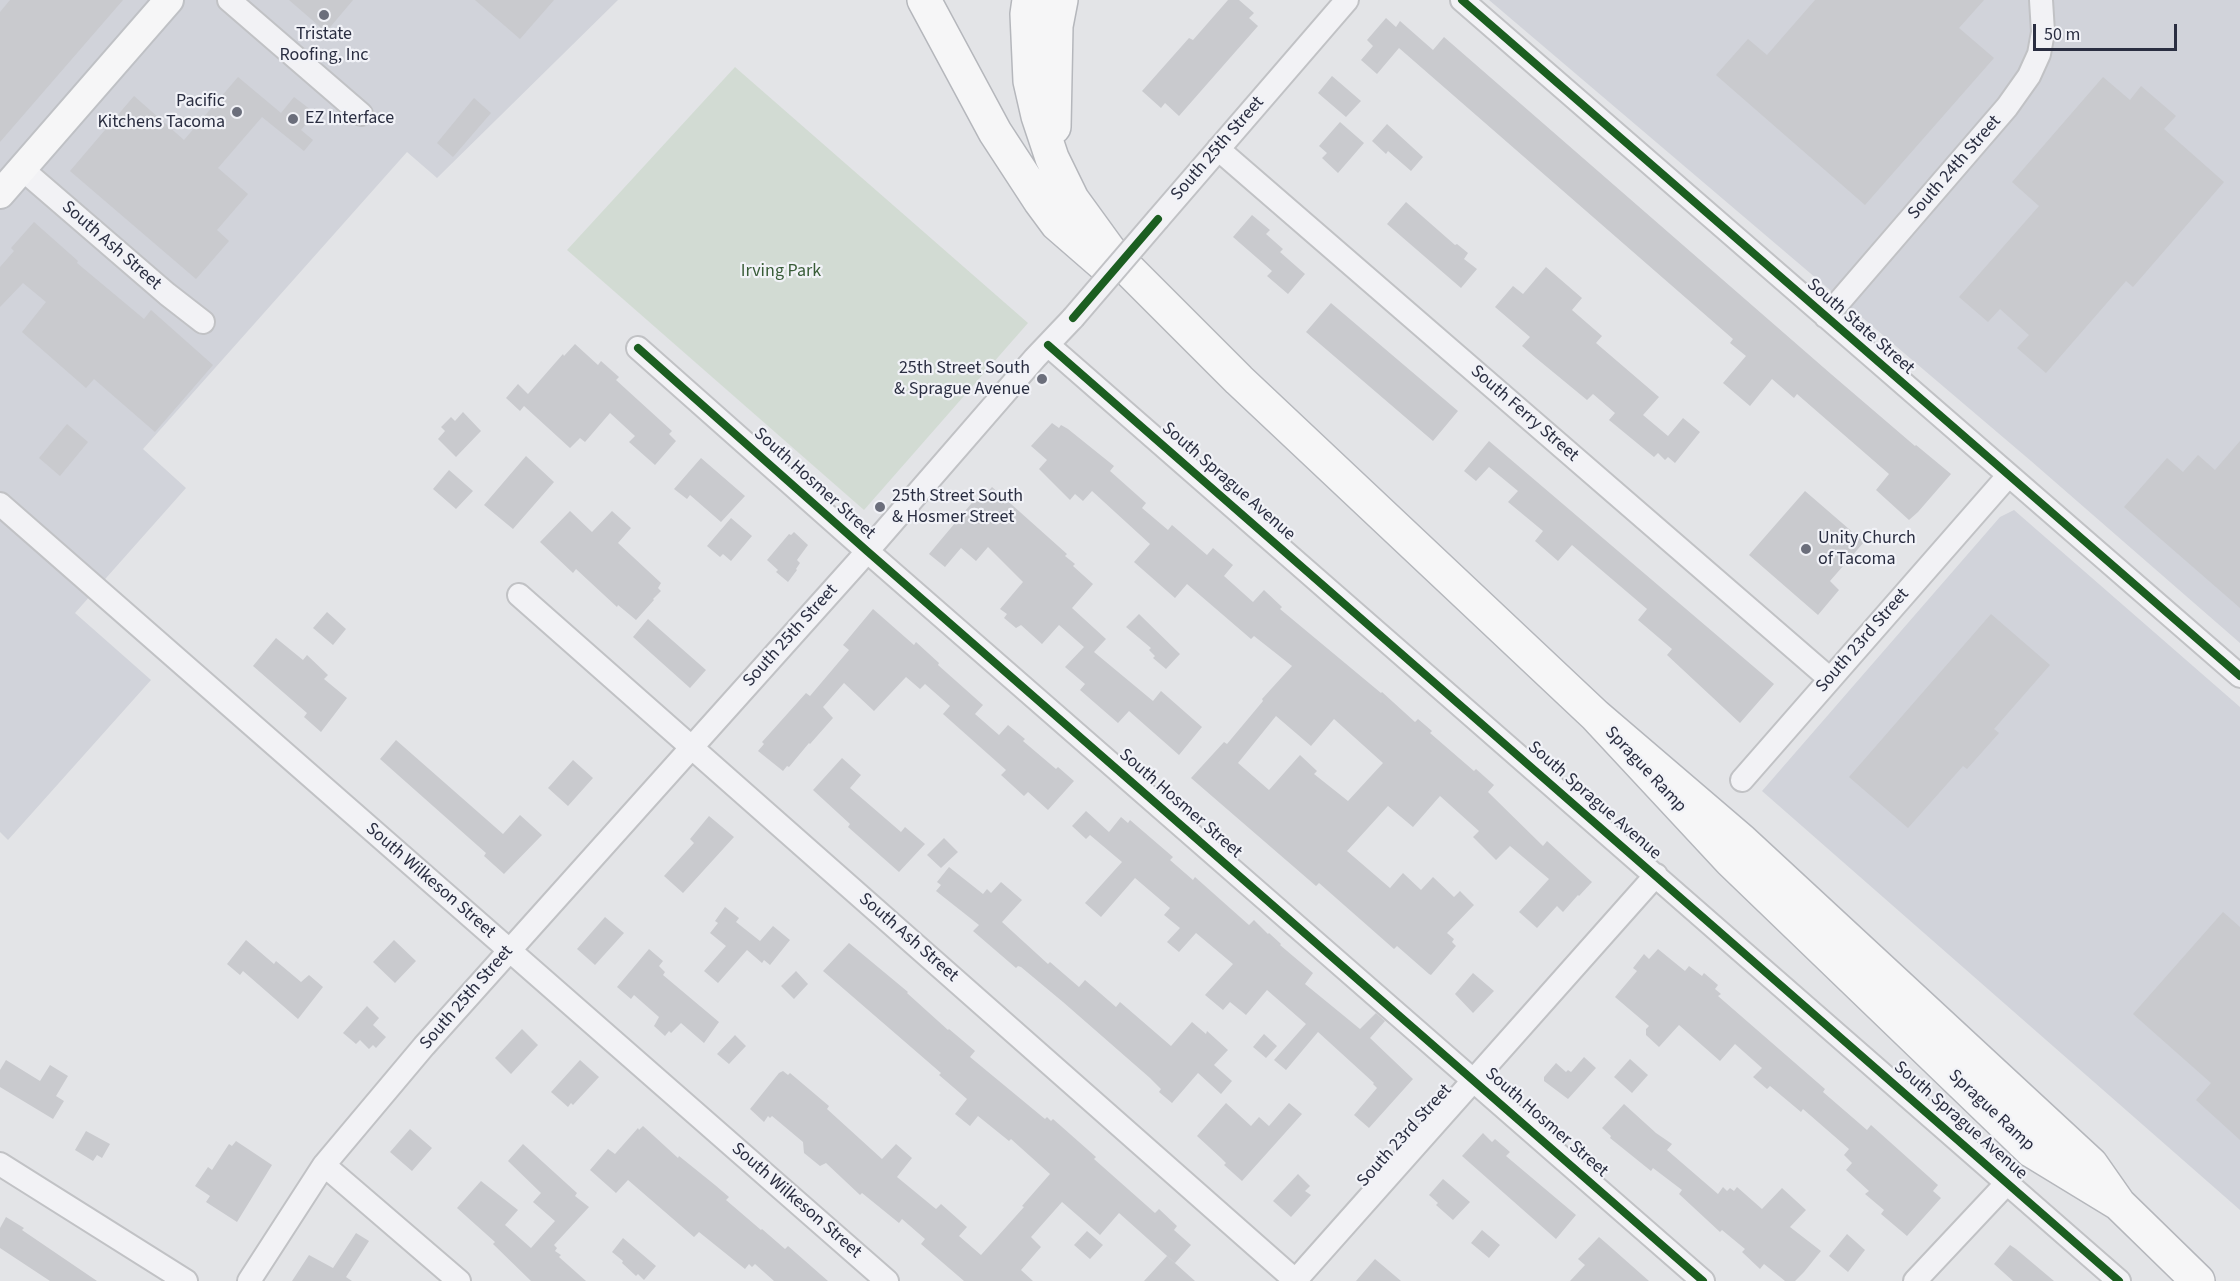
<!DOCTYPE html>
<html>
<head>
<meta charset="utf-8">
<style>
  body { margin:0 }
  #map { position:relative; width:2240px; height:1281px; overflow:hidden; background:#e3e4e7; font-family:"Source Sans 3",sans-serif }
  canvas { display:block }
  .scale { position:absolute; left:2033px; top:24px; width:144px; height:27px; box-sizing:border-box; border:3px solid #2a2e41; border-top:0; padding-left:8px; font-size:18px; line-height:21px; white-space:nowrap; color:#2a2e41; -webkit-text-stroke:4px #f1f2f7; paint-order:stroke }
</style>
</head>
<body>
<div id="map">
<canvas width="2240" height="1281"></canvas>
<div class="scale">50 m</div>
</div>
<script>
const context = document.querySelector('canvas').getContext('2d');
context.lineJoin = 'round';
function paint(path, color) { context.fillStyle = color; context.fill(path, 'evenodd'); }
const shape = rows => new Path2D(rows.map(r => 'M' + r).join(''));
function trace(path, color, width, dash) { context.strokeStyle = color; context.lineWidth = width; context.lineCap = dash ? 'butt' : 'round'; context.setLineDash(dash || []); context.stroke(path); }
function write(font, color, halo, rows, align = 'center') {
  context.font = font + ' "Source Sans 3",sans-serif'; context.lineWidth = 4.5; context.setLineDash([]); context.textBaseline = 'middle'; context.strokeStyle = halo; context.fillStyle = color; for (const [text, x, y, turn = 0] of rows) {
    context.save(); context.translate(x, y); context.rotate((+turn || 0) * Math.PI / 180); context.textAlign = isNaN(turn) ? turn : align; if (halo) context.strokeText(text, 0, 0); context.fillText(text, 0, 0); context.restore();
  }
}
paint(shape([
  [0,0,618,0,437,178,407,152,143,449,186,488,75,613,151,680,8,840,0,832],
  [1489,0,2240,0,2240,643,2031,461],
  [2014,510,2240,707,2240,1210,1762,791,2000,517]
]), '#d1d3da');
paint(shape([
  [735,67,1028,323,864,510,567,250]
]), '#d2dbd3');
paint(shape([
  [10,0,123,0,0,142,0,12],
  [289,0,353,0,326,32],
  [475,0,554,0,520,39],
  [1228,0,1239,0,1254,13,1249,18,1258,26,1179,116,1165,103,1161,108,1142,91,1189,38,1193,40],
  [1815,0,1984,0,1959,28,1994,58,1865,205,1716,75,1748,39,1767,55],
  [1386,18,1396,27,1400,21,1433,50,1444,37,1831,374,1915,446,1916,445,1951,474,1918,512,1909,520,1876,490,1889,474,1797,394,1794,398,1772,379,1750,406,1723,383,1746,356,1730,343,1733,339,1399,48,1377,74,1361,60,1373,46,1367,40],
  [1332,76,1361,101,1346,117,1318,93],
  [238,77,281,113,294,97,315,113,301,130,313,140,304,151,262,117,218,168,248,194,217,230,229,241,196,279,70,171,134,96,184,140],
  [2103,77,2130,100,2141,86,2176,116,2164,129,2224,182,2133,287,2126,281,2046,373,2017,348,2029,335,2000,309,1988,322,1959,297,2039,206,2012,182],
  [474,98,491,113,453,157,437,143],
  [1340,122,1364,143,1338,173,1322,158,1327,153,1319,146],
  [1387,124,1423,157,1411,171,1388,151,1386,154,1372,141],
  [1406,202,1455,245,1457,244,1468,253,1464,259,1477,269,1461,288,1387,224],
  [1252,215,1270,230,1266,234,1283,249,1280,252,1305,274,1288,294,1267,276,1272,271,1233,237],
  [34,222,78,261,77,263,144,319,151,310,213,365,155,432,94,379,86,388,22,332,46,302,23,283,0,307,0,267,14,251,11,248],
  [1546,267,1582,298,1572,310,1602,336,1596,343,1659,397,1643,415,1668,436,1683,418,1700,432,1675,463,1668,457,1665,460,1658,453,1654,457,1609,420,1615,413,1593,394,1587,400,1536,358,1522,346,1530,337,1495,307,1513,286,1523,294],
  [1331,303,1458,411,1433,441,1306,332],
  [575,344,598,365,601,361,619,377,616,380,672,431,669,434,676,441,655,465,629,442,635,436,610,413,585,442,580,438,570,448,524,406,520,411,506,398,518,384,528,394,563,354,564,356],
  [463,412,481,431,456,457,438,439,445,431,441,427,451,417,455,421],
  [1052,423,1059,428,1061,425,1068,429,1114,466,1110,471,1146,503,1142,508,1168,530,1172,525,1207,555,1213,548,1233,565,1224,576,1253,602,1264,590,1282,607,1280,609,1381,693,1382,692,1415,722,1418,719,1432,731,1430,733,1474,771,1476,769,1494,785,1488,792,1543,846,1547,841,1592,882,1579,896,1578,895,1563,912,1557,906,1537,928,1519,912,1549,879,1510,846,1496,860,1473,837,1479,831,1440,796,1413,827,1388,806,1347,851,1390,888,1403,873,1421,890,1433,877,1454,897,1460,891,1474,905,1447,933,1454,939,1452,942,1456,946,1431,975,1429,974,1397,946,1394,949,1319,883,1316,886,1191,778,1224,742,1227,744,1263,701,1262,699,1292,666,1254,636,1251,639,1187,584,1175,598,1134,562,1150,544,1092,491,1083,501,1075,494,1070,500,1039,469,1047,460,1031,446],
  [1276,716,1311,746,1334,719,1383,763,1348,801,1314,774,1317,771,1300,755,1269,790,1238,763],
  [67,424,88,442,60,476,39,458],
  [1489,441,1774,684,1740,723,1667,655,1672,649,1638,620,1647,609,1572,545,1558,561,1535,541,1543,531,1508,502,1518,491,1489,467,1476,481,1464,471],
  [2240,441,2240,608,2124,507,2167,458,2183,472,2198,455,2215,470],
  [526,456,554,482,513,529,484,505],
  [701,458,745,496,721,522,690,495,687,499,674,489],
  [449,470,473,491,456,509,433,489],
  [992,487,1067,554,1065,556,1075,564,1073,566,1093,584,1072,608,1106,639,1094,652,1153,701,1161,691,1202,727,1179,755,1129,711,1118,723,1080,690,1085,684,1065,667,1084,647,1059,625,1042,644,1021,625,1016,628,1004,618,1007,614,1000,609,1023,582,988,547,976,561,961,548,945,567,929,554,976,498,980,501],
  [1805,491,1864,542,1830,581,1839,590,1818,615,1749,555],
  [570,511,592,532,612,511,631,528,618,543,661,583,658,588,661,591,653,599,654,600,636,620,618,605,617,607,576,569,573,573,540,542],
  [731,518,752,536,731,561,723,554,720,557,707,546],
  [794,532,808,545,797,560,800,563,796,569,797,570,788,582,776,572,778,570,767,560,789,534,791,535],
  [873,609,914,645,916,642,939,663,938,665,983,705,975,714,999,735,1008,725,1025,739,1023,741,1056,769,1058,767,1074,781,1048,810,1028,792,1024,796,1001,775,1006,770,943,714,950,706,925,684,920,689,906,677,874,711,844,683,823,707,833,718,810,744,809,743,789,767,787,766,783,771,758,751,764,744,762,742,806,693,810,696,849,650,843,645],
  [327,612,346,629,333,645,313,628],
  [1139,614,1180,654,1166,669,1153,658,1155,656,1149,650,1151,648,1126,627],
  [1991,614,2050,665,1994,729,1999,733,1967,769,1963,766,1908,828,1849,777],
  [648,619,706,670,690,688,633,637],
  [276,638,303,660,307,655,328,675,324,679,347,698,321,732,304,717,307,713,253,666],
  [396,740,503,834,520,815,542,835,504,874,484,856,486,853,380,759],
  [842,758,861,775,850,788,901,832,905,827,925,844,899,872,848,827,850,824,813,790],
  [573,760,593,778,568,806,548,788],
  [1086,811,1109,832,1121,817,1128,823,1130,820,1173,857,1170,860,1193,880,1195,877,1249,925,1254,920,1268,934,1269,933,1281,944,1280,945,1313,973,1305,984,1360,1029,1376,1013,1385,1021,1370,1038,1413,1079,1369,1128,1354,1115,1377,1088,1373,1084,1374,1083,1318,1032,1286,1070,1274,1060,1306,1024,1267,990,1246,1015,1230,1002,1223,1010,1205,995,1233,964,1196,933,1179,952,1167,942,1180,928,1164,915,1170,908,1135,878,1101,917,1085,903,1122,862,1090,835,1086,839,1072,826],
  [709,816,734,837,683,893,664,876,694,843,690,839],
  [944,838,958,852,941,868,927,855],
  [949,867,983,894,987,889,991,893,1001,882,1022,900,1002,922,1048,964,1050,962,1079,987,1085,980,1116,1007,1120,1002,1171,1046,1192,1022,1206,1034,1207,1031,1228,1050,1214,1065,1232,1081,1221,1094,1198,1073,1172,1103,1159,1092,1161,1089,1150,1078,1063,1002,1021,967,1018,966,1016,968,973,931,979,925,936,891,941,885,937,882],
  [725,907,739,918,736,922,760,941,773,926,790,940,770,965,764,960,762,963,747,950,718,983,704,971,726,946,710,933,718,923,715,921],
  [2223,912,2240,927,2240,1140,2196,1100,2211,1083,2133,1014],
  [605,917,624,933,595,965,577,949],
  [246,940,274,964,276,961,301,982,309,975,323,987,298,1019,243,971,240,975,227,964],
  [394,940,416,961,395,983,373,962],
  [849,943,908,992,907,993,948,1030,949,1029,975,1051,970,1057,1045,1119,1047,1117,1051,1121,1053,1119,1096,1157,1094,1159,1155,1213,1159,1209,1177,1226,1174,1230,1191,1245,1175,1263,1119,1213,1100,1235,1062,1202,1031,1237,1041,1247,1021,1270,1033,1281,964,1281,921,1244,925,1239,902,1219,899,1223,862,1193,860,1195,826,1163,820,1166,804,1153,803,1142,772,1116,770,1118,768,1116,764,1122,750,1109,779,1073,783,1071,788,1075,790,1073,829,1106,827,1109,882,1159,896,1144,912,1158,897,1177,936,1209,941,1204,967,1227,959,1236,981,1255,1024,1207,1022,1206,1050,1174,1011,1139,1009,1141,978,1116,970,1126,955,1114,967,1099,939,1075,941,1073,823,971],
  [649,949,663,961,659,966,665,972,663,975,719,1022,704,1043,681,1023,671,1033,669,1031,665,1036,654,1026,659,1017,634,995,631,999,617,987],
  [1658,949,1685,971,1689,966,1702,976,1704,973,1718,985,1715,989,1721,994,1718,996,1825,1089,1823,1092,1867,1130,1871,1125,1938,1185,1933,1191,1941,1198,1907,1236,1881,1214,1884,1210,1865,1194,1869,1191,1846,1170,1852,1163,1844,1155,1849,1149,1803,1109,1801,1112,1770,1086,1767,1089,1753,1077,1762,1068,1735,1044,1720,1061,1679,1025,1659,1047,1646,1035,1646,1029,1649,1026,1615,997,1637,971,1633,968,1644,954,1649,959],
  [796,971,808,984,794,999,781,986],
  [1473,973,1494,991,1473,1013,1455,994],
  [367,1006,379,1018,373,1025,386,1037,376,1048,373,1045,369,1049,360,1040,356,1044,343,1033],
  [522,1029,538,1045,511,1074,495,1058],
  [1264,1034,1277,1046,1266,1058,1253,1047],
  [735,1035,746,1046,729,1064,717,1054],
  [1584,1057,1596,1068,1568,1099,1544,1081,1544,1077,1556,1063,1566,1072,1568,1070,1571,1072],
  [1630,1059,1648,1075,1632,1093,1614,1077],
  [6,1060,40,1081,50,1065,68,1076,56,1096,64,1101,53,1119,0,1087,0,1070],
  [580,1060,599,1077,573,1105,571,1103,568,1107,551,1092],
  [1226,1103,1251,1126,1259,1117,1269,1126,1289,1103,1302,1114,1242,1181,1224,1165,1226,1163,1221,1158,1197,1136],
  [1624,1104,1656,1133,1672,1144,1667,1150,1718,1194,1723,1187,1727,1191,1730,1188,1734,1191,1737,1187,1762,1209,1782,1188,1806,1210,1790,1227,1821,1251,1804,1272,1795,1281,1785,1281,1764,1264,1760,1269,1742,1252,1745,1249,1722,1230,1720,1232,1679,1194,1682,1190,1653,1168,1651,1171,1610,1138,1611,1136,1602,1128],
  [643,1126,678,1158,679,1156,715,1185,729,1197,726,1200,761,1230,762,1229,785,1249,788,1246,828,1281,774,1281,755,1264,752,1267,749,1264,745,1269,699,1232,694,1237,628,1180,616,1193,590,1170,608,1149,615,1154,638,1128,639,1130],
  [410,1129,432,1148,412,1171,390,1152],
  [86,1131,110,1144,102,1158,97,1155,93,1161,75,1150],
  [1483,1133,1492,1142,1495,1139,1510,1152,1506,1156,1576,1215,1556,1239,1462,1156],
  [236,1141,272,1165,237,1222,206,1202,210,1196,195,1186,208,1167,212,1170,229,1144,232,1146],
  [523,1144,577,1193,575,1196,589,1207,554,1245,557,1248,555,1251,561,1255,559,1257,586,1281,531,1281,493,1244,495,1242,457,1208,481,1181,518,1210,505,1225,531,1248,555,1221,533,1202,541,1193,508,1161],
  [1298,1174,1310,1186,1305,1191,1311,1195,1291,1217,1273,1201],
  [1443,1179,1470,1202,1453,1220,1436,1205,1438,1203,1429,1195],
  [6,1217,24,1228,22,1230,97,1281,50,1281,0,1248,0,1228],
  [1482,1230,1500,1245,1489,1258,1471,1243],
  [1087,1231,1103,1245,1090,1259,1074,1245],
  [356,1233,369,1241,346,1277,352,1281,292,1281,309,1255,333,1268],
  [1847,1234,1865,1250,1848,1272,1829,1256],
  [1599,1237,1606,1243,1649,1281,1570,1281,1585,1265,1578,1259],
  [623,1238,656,1266,644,1280,638,1274,636,1276,622,1263,623,1261,612,1252],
  [2010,1245,2016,1249,2054,1281,2013,1281,1994,1264],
  [1167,1256,1195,1281,1144,1281],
  [1375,1259,1401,1281,1356,1281]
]), '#c9cace');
const minor = shape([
  [229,0,361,114],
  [1462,0,2240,676],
  [1218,149,1830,679],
  [22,169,167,294,203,322],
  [1158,219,1347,0],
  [1826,317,2007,107,2029,76,2039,54,2043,32,2041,0],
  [1048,345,2119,1281],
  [638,348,867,551,1703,1281],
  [0,504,887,1281],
  [519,595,1296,1281],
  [1742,780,2008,476],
  [0,1164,186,1281],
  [324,1165,459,1281],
  [249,1281,324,1165,424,1046,857,563,1035,358,1073,318],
  [1295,1281,1656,875],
  [1915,1281,2007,1183]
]);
const major = shape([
  [0,194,169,0]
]);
const highway = shape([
  [924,0,995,132,1040,201,1057,224,1103,264],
  [1029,0,1027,14,1030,81,1038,116,1052,158,1072,199,1109,250,1239,380,1596,716],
  [1054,127,1056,26,1061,0],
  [2119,1204,2032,1151,1730,860,1596,716,1742,841,2091,1164,2119,1204,2198,1281]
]);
trace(minor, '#c1c2c5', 26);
trace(major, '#bfc1c5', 32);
trace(highway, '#b5b7bc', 36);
trace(minor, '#f2f2f5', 22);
trace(major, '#f6f6f7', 28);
trace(highway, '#f6f6f7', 33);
const minorBridge = shape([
  [1073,318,1158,219]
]);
trace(minorBridge, '#c1c2c5', 26, []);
trace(minorBridge, '#f2f2f5', 22);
trace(shape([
  [1462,0,2240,676],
  [1073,318,1158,219],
  [1048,345,2119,1281],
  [638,348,867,551,1703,1281]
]), '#1b5e20', 8);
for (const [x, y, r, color] of [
  [324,15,6,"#6b6e7b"],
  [237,112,6,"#6b6e7b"],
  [293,119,6,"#6b6e7b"],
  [1042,379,6,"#6b6e7b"],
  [880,507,6,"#6b6e7b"],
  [1806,549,6,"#6b6e7b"]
]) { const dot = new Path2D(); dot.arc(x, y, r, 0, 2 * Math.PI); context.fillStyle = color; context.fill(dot); trace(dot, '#f1f2f7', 2); }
write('18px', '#2a2e41', '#f1f2f7', [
  ["Tristate",324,35,"center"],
  ["Roofing, Inc",324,56,"center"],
  ["Pacific",225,102,"right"],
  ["Kitchens Tacoma",225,123,"right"],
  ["EZ Interface",305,119],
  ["25th Street South",1030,369,"right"],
  ["& Sprague Avenue",1030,390,"right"],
  ["25th Street South",892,497],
  ["& Hosmer Street",892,518],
  ["Unity Church",1818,539],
  ["of Tacoma",1818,560]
], 'left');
write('18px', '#2a2e41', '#f1f2f7', [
  ["South 25th Street",1218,149,-49],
  ["South 24th Street",1955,168,-49],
  ["South Ash Street",111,246,41],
  ["South State Street",1860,327,41],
  ["South Ferry Street",1524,414,41],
  ["South Sprague Avenue",1228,482,41],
  ["South Hosmer Street",814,484,42],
  ["South 25th Street",791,636,-48],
  ["South 23rd Street",1863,641,-49],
  ["Sprague Ramp",1645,770,47],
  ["South Sprague Avenue",1594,801,41],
  ["South Hosmer Street",1180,804,41],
  ["South Wilkeson Street",430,881,41],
  ["South Ash Street",908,938,41],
  ["South 25th Street",467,998,-49],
  ["Sprague Ramp",1991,1111,43],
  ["South Sprague Avenue",1960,1121,41],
  ["South Hosmer Street",1546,1123,41],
  ["South 23rd Street",1405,1136,-48],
  ["South Wilkeson Street",796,1201,41]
]);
write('18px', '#385c37', '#f1f2f7', [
  ["Irving Park",781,272]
]);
</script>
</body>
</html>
